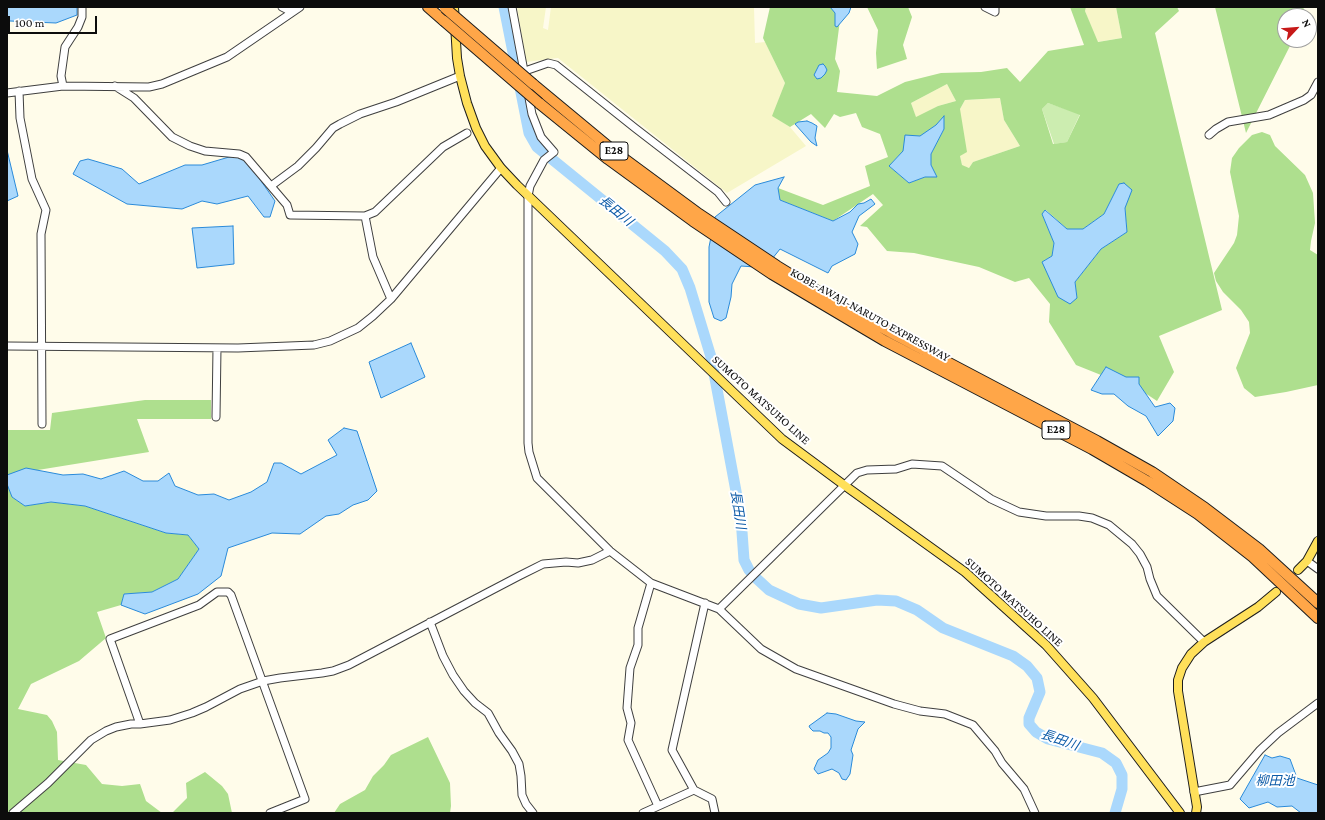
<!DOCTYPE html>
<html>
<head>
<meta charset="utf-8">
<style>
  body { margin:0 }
  #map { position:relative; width:1325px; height:820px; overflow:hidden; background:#fffcea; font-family:"Crimson Pro",serif }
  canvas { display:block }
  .frame { position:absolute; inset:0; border:8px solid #0c0c0c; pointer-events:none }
  .north { position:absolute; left:1277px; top:8px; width:40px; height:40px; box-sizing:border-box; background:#fff; border:1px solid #9e9e9e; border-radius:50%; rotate:64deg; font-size:11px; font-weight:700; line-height:16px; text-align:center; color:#0c0c0c }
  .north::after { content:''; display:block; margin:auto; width:14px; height:18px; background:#c71918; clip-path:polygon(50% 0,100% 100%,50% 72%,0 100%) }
  .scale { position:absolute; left:8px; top:16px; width:89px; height:18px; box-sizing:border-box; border:2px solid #0c0c0c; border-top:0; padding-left:5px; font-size:12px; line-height:14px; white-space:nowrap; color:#0c0c0c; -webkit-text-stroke:3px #fff; paint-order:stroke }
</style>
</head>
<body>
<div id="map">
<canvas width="1325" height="820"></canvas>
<div class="frame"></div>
<div class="north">N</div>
<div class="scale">100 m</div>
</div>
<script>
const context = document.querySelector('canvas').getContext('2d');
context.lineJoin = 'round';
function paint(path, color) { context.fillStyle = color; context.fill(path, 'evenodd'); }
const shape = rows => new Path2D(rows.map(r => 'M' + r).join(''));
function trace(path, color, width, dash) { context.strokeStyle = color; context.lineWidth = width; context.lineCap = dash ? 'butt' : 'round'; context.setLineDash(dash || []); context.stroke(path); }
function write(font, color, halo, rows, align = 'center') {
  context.font = font + ' "Crimson Pro","Noto Sans JP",serif'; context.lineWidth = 4; context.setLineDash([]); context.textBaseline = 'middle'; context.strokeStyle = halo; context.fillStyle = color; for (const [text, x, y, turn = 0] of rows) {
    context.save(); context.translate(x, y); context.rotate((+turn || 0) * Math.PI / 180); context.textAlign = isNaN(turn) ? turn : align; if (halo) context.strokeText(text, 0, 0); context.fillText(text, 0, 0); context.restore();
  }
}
paint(shape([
  [517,7,546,7,543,28,548,30,551,7,754,7,755,43,765,42,785,83,773,116,790,127,806,146,727,193,558,58,526,62],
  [1086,7,1116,7,1122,38,1097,42,1085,11],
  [947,84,956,101,938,106,916,118,911,103],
  [1000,98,1004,120,1020,146,973,162,969,168,962,166,960,156,960,109,965,100]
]), '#f7f6c8');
paint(shape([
  [1048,103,1080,114,1067,142,1054,144,1042,109]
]), '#ccedb0');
paint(shape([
  [770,7,833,7,840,20,835,59,840,71,837,92,877,96,905,82,941,73,981,72,1007,68,1020,82,1048,51,1084,45,1070,7,1086,7,1085,11,1098,42,1122,38,1116,7,1177,7,1179,11,1155,33,1222,310,1159,336,1174,372,1157,401,1106,367,1101,375,1076,365,1049,322,1050,304,1029,278,1015,282,979,267,914,253,887,251,867,227,860,226,883,205,873,194,833,221,780,200,778,188,823,205,870,186,865,166,888,157,880,134,862,127,856,113,840,117,834,114,825,128,811,114,790,127,772,116,785,83,763,38],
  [947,84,956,101,938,106,916,117,911,103],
  [1000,98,1004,120,1020,146,973,162,969,168,962,165,960,156,967,152,960,109,965,100],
  [1048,103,1080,115,1067,142,1053,144,1042,109],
  [944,117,944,129,931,154,931,165,936,177,925,177,909,183,889,166,903,151,936,125],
  [1119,184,1125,208,1127,232,1101,249,1075,282,1077,298,1042,262,1052,256,1054,243,1042,214,1046,210,1067,229,1083,229,1104,214],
  [867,7,908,7,912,17,903,45,907,59,877,69,876,53,878,30],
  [1215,7,1304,7,1302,16,1285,16,1285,40,1293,40,1246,133],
  [1262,132,1270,135,1275,146,1305,175,1313,193,1315,223,1311,241,1310,250,1318,255,1318,385,1286,392,1255,397,1244,388,1236,368,1250,333,1249,322,1241,310,1223,292,1216,281,1214,273,1234,243,1237,235,1239,216,1230,172,1232,158,1239,148,1252,135],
  [145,400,211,400,211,419,137,419,149,452,7,475,7,430,50,430,52,413],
  [7,484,12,497,25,506,51,502,85,506,166,533,188,535,199,549,178,579,152,592,124,594,121,605,97,612,106,638,79,661,31,684,18,709,47,715,52,721,57,732,58,760,86,765,102,784,122,786,140,784,146,801,162,813,7,813],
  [428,737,450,783,451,806,450,813,334,813,340,804,365,790,373,776,384,765,391,755],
  [205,772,222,786,228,794,232,813,166,813,173,812,187,798,186,783]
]), '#aedf8e');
const water = shape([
  [7,7,77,7,77,15,56,23,10,21,7,23,7,7],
  [830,7,851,7,849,13,837,27,835,26,835,13,830,7],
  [823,64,825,66,827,70,825,74,821,78,817,79,814,75,819,65,823,64],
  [944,116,944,129,931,154,931,165,937,177,925,177,909,183,889,166,903,151,905,135,920,136,936,125,944,116],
  [807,121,812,123,817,126,815,138,817,146,811,142,795,124,798,122,807,121],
  [7,150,18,196,7,201,7,150],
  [243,155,275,201,270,217,264,217,248,196,217,204,202,201,182,209,127,204,73,174,80,161,88,159,122,169,139,184,185,165,202,165,229,157,243,155],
  [784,177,778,188,780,200,833,221,850,212,858,204,864,203,871,199,875,204,859,216,852,232,858,244,855,254,832,266,828,273,780,249,768,264,755,267,741,266,732,284,731,297,726,318,721,321,714,318,709,302,709,247,715,217,755,185,784,177],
  [1124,183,1132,190,1125,208,1127,232,1101,249,1075,282,1077,298,1070,304,1058,297,1042,262,1052,256,1054,243,1042,214,1045,210,1067,229,1083,229,1104,214,1119,184,1124,183],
  [233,226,234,264,197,268,192,228,233,226],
  [411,343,425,377,381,398,369,362,411,343],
  [1106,367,1126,377,1139,377,1139,384,1155,407,1170,403,1175,408,1173,421,1158,436,1146,416,1128,406,1114,394,1102,394,1091,390,1106,367],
  [344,428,357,431,377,491,368,500,353,505,339,514,326,516,300,534,272,533,228,548,221,576,198,594,145,614,121,605,124,594,152,592,178,579,199,549,188,535,166,533,85,506,51,502,25,506,12,497,7,484,7,475,26,468,63,475,83,474,101,479,124,471,143,481,158,481,169,473,175,486,198,495,214,494,229,500,251,492,267,482,274,463,281,463,301,474,337,455,328,440,344,428],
  [827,713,836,714,856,721,865,722,858,729,851,750,853,755,850,774,846,780,842,779,839,773,832,769,818,774,814,769,818,760,828,753,831,748,831,737,828,733,824,733,820,731,813,731,810,728,809,726,827,713],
  [1265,755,1272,758,1280,756,1290,759,1297,778,1318,785,1318,813,1301,813,1292,806,1277,807,1268,802,1249,808,1240,799,1265,755]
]);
paint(water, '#aad8fc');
trace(water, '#2a8ad9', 1);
trace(shape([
  [504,7,529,133,537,147,665,251,682,269,690,288,711,357,741,518,744,560,749,570,756,578,769,590,799,604,821,608,877,600,896,601,917,610,943,628,1013,656,1027,666,1037,678,1040,692,1029,718,1029,724,1036,732,1048,739,1102,753,1116,763,1122,775,1122,789,1115,813]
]), '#aad8fc', 11);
const minor = shape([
  [282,7,292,12],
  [512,7,532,114,541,137,554,152,544,160,530,186,528,196,528,443,529,452,537,478,610,551,651,583,719,609,761,649,796,669,894,704,920,711,945,714,973,725,995,751,1002,763,1024,789,1035,813],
  [985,7,995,12,995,7],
  [525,71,548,63,556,65,635,128,718,192,726,202],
  [63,86,61,76,65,47,78,27,82,17,82,7],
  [115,86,134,98,172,137,190,146,205,151,239,154,246,157,287,205,290,215,365,216,375,212,443,147,467,133],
  [19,91,20,118,32,179,46,210,41,234,42,424],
  [7,93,63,86,149,87,162,84,227,57,300,7],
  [1209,135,1216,129,1228,122,1269,115,1304,100,1311,95,1318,82],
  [271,186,298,166,316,148,333,128,340,124,360,114,396,102,460,76],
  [365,216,373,257,391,299],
  [7,346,238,348,314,345,330,341,358,328,373,316,391,299,501,168],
  [216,417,217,348],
  [1307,561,1318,569],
  [651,583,638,628,638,645,630,668,627,708,631,723,628,740,658,806],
  [705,603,672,750,694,790,712,799,715,813],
  [719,609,857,473,867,470,896,469,912,464,942,466,991,499,1019,512,1046,516,1079,516,1092,518,1109,525,1132,544,1140,554,1147,567,1150,579,1157,596,1204,642],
  [430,622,443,656,453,675,464,691,475,703,488,713,499,733,512,751,519,764,521,776,522,795,526,804,533,813],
  [140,724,110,639,199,605,217,592,228,592,231,595,305,799,270,813],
  [1194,792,1230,785,1260,750,1278,733,1318,703],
  [13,813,48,783,91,740,106,731,116,727,131,724,140,724,170,720,192,713,206,707,240,689,263,681,280,678,322,673,333,671,349,665,519,576,543,564,566,562,578,563,592,560,610,551],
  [643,813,694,790]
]);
const major = shape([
  [454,7,457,58,460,76,467,103,476,128,485,146,501,168,517,185,782,439,844,485,965,572,1046,645,1093,698,1180,813],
  [1298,570,1307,561,1318,541],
  [1196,813,1197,807,1178,691,1178,680,1182,668,1191,654,1204,642,1258,607,1276,592]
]);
const highway = shape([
  [428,7,444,21],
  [533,84,615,152,699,214,777,266,834,301,892,333,1097,441,1152,472,1205,508,1259,549,1318,603],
  [539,103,608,159,693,221,772,274,885,341,1092,449,1147,481,1198,514,1253,557,1318,618]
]);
trace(minor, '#3f3f3f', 9);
trace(major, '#1d1d1d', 10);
trace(highway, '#1d1d1d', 12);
trace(minor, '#fff', 7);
trace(major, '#ffe05a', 8);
trace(highway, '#ffa648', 10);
const highwayBridge = shape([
  [445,8,533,84],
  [444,21,539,103]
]);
trace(highwayBridge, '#1d1d1d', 12, []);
trace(highwayBridge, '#ffa648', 10);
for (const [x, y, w] of [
  [614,151,28],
  [1056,430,28]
]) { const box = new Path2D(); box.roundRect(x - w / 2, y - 9, w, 18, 3); context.fillStyle = '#fff'; context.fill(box); trace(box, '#0c0c0c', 1); }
write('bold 11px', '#0c0c0c', null, [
  ["E28",614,151],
  ["E28",1056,430]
]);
write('12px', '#0c0c0c', '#fff', [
  ["KOBE-AWAJI-NARUTO EXPRESSWAY",870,315,29],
  ["SUMOTO MATSUHO LINE",761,400,42],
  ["SUMOTO MATSUHO LINE",1014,602,42]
]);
write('italic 13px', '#0b5aa7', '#fff', [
  ["長田川",616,211,39],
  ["長田川",738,510,81],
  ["長田川",1060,740,19],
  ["柳田池",1275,781]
]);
</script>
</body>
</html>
